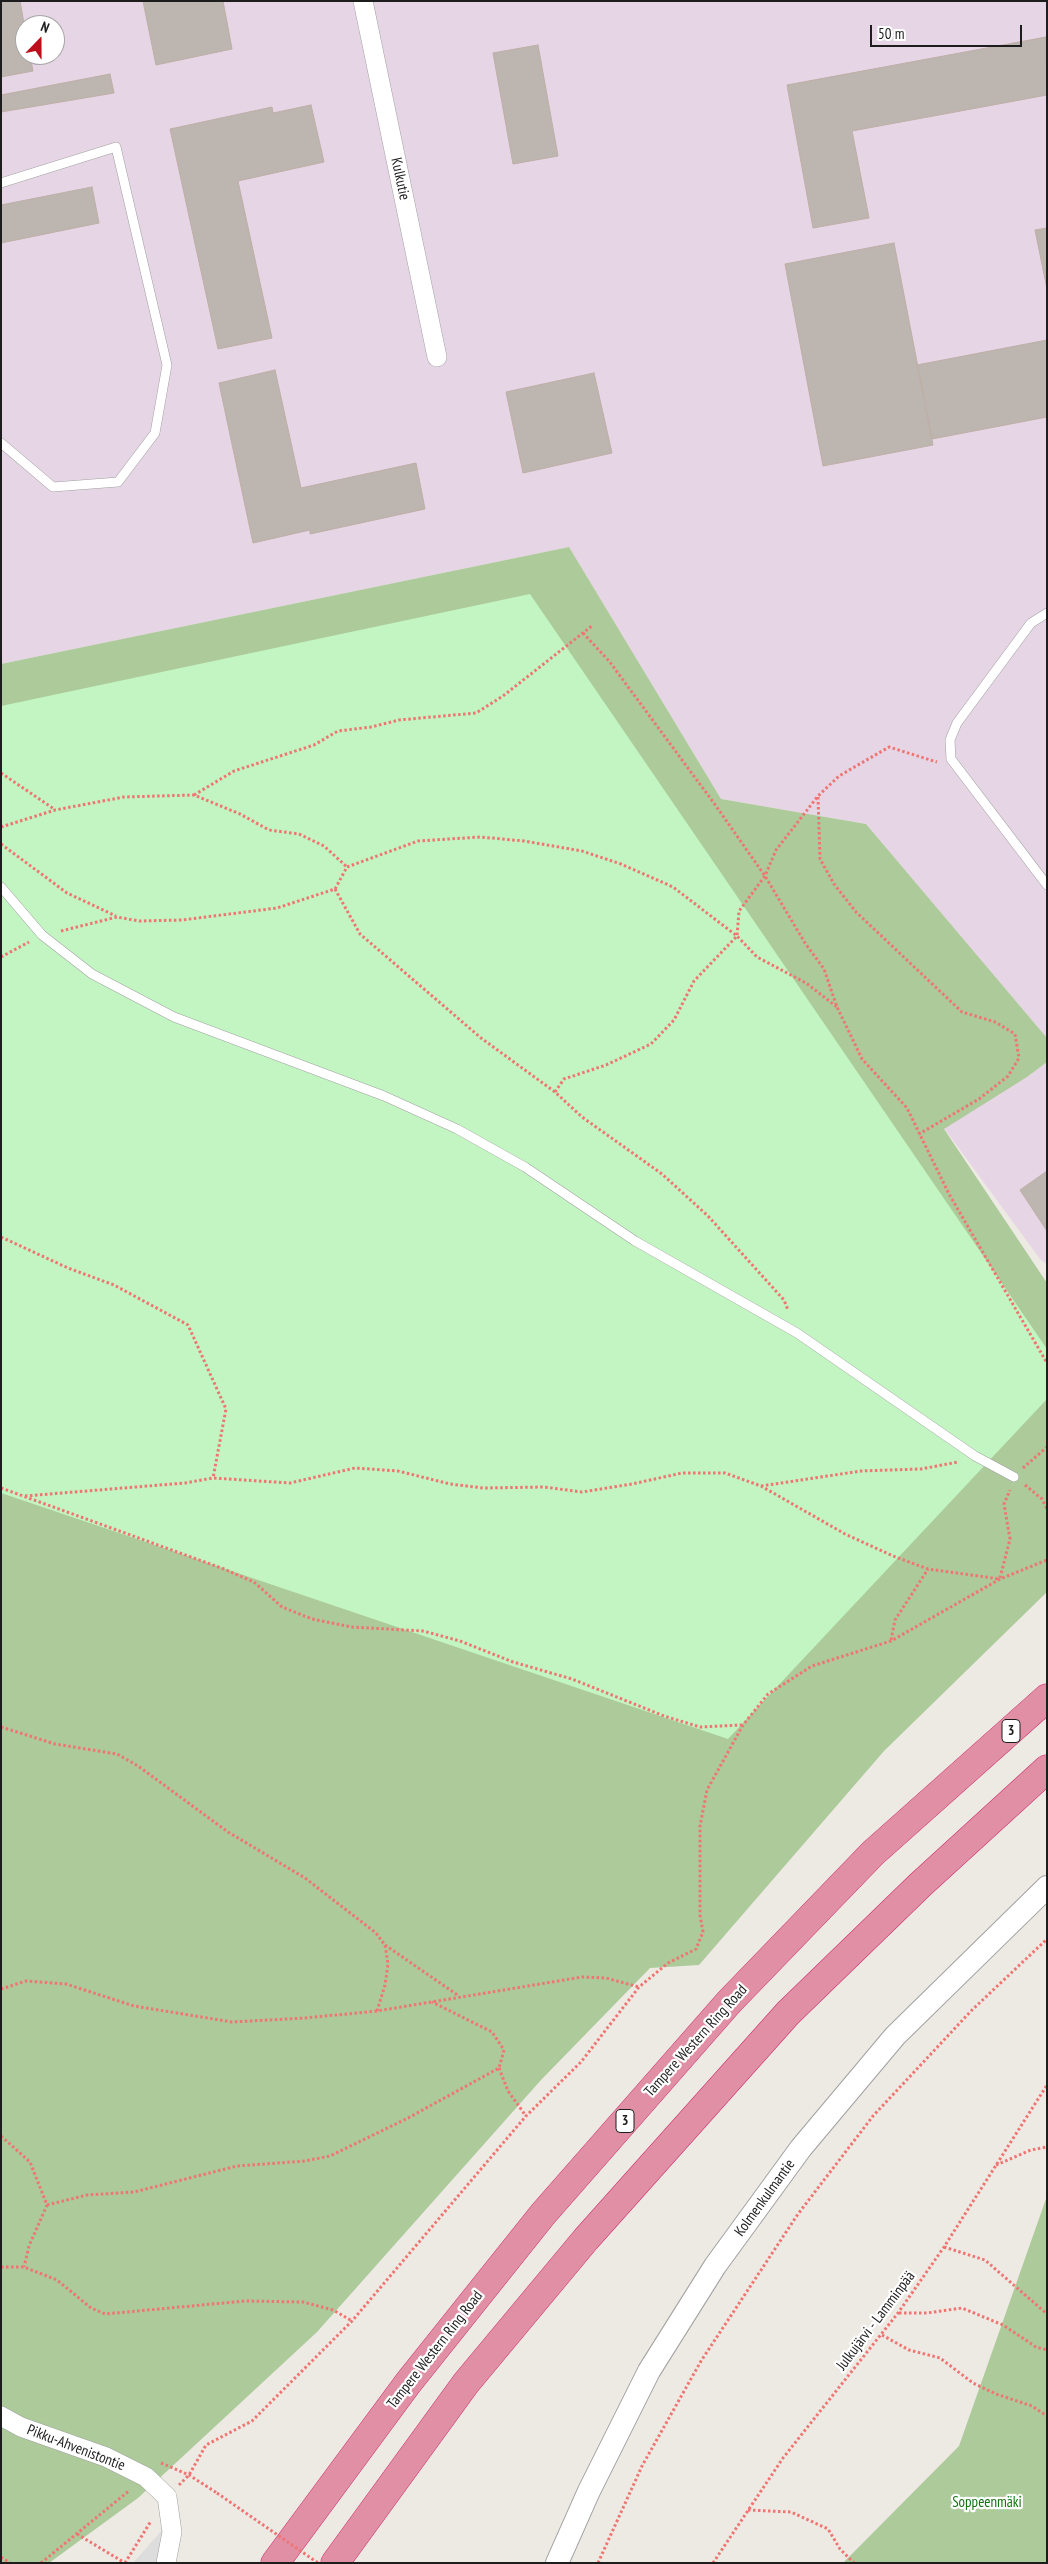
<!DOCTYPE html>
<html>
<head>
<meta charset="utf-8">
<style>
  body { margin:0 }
  #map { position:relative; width:1048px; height:2564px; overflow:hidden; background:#ede9e3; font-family:"PT Sans Narrow",sans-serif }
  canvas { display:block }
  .frame { position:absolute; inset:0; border:2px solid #1d1d1d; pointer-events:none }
  .north { position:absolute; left:15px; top:15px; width:50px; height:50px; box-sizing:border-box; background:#fff; border:1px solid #a5a5a5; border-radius:50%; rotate:22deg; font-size:14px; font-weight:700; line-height:20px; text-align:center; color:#1d1d1d }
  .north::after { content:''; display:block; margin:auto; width:18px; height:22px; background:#bc0e1b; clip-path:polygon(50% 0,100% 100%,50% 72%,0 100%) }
  .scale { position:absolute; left:870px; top:25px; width:152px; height:22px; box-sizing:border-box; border:2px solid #1d1d1d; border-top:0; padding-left:6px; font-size:15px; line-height:18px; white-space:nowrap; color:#1d1d1d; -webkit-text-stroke:4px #fff; paint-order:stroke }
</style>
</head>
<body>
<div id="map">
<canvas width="1048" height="2564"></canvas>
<div class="frame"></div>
<div class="north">N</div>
<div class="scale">50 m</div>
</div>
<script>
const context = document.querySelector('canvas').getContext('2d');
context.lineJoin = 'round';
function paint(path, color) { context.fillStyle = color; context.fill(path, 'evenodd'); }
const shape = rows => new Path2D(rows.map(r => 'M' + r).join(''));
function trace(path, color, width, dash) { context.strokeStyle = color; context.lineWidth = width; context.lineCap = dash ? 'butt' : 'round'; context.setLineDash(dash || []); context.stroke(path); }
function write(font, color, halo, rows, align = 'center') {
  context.font = font + ' "PT Sans Narrow",sans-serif'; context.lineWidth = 4.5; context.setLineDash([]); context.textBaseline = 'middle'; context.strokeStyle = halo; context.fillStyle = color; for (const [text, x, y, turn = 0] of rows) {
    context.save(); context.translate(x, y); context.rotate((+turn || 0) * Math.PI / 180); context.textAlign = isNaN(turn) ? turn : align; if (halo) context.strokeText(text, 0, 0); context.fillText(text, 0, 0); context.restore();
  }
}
paint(shape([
  [1,1,1047,1,1047,1038,866,824,721,799,569,547,1,664],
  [25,25,55,25,55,55,25,55],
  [1047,1062,1047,1264,1040,1259,944,1128,1027,1077]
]), '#e6d5e4');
paint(shape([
  [569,547,721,799,866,824,1047,1038,1047,1062,1027,1077,944,1129,1047,1283,1047,1592,884,1751,699,1965,650,1968,541,2080,317,2332,138,2498,49,2563,1,2563,1,664],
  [1047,2196,1047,2563,843,2563,959,2446]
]), '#acca9a');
paint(shape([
  [530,594,1047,1349,1047,1399,728,1739,1,1493,1,706]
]), '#c2f5c2');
paint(shape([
  [163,2529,166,2563,133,2563]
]), '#ddd');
const building = shape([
  [1,1,20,1,25,29,25,55,30,55,33,71,1,77,1,1],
  [143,1,223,1,232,49,156,65,143,1],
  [1046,37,1047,95,852,131,869,218,813,228,787,85,1046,37],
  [538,45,558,156,513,164,493,53,538,45],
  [110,74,114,93,1,112,1,95,110,74],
  [311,105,324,162,238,181,272,338,218,349,170,129,272,107,273,113,311,105],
  [92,187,99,223,1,243,1,205,92,187],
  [1047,228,1047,289,1035,230,1047,228],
  [894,243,933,445,823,466,785,264,894,243],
  [1047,340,1047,417,932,439,917,365,1047,340],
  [275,370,301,488,416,463,425,509,310,534,310,530,253,543,219,383,275,370],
  [594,373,612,453,523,473,506,392,594,373],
  [1047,1171,1047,1231,1020,1190,1047,1171]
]);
paint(building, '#bdb5b0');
trace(building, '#beafa7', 1);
const service = shape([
  [1,183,116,147,167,365,155,433,118,482,53,487,1,443],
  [1047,613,1031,623,957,723,950,740,951,759,1047,885],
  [1,887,42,935,92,974,174,1017,384,1096,457,1129,525,1167,635,1241,797,1333,975,1456,1014,1477]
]);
const minor = shape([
  [363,1,437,357],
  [1,2416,21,2427,106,2457,146,2477,167,2497,172,2532,166,2563]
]);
const tertiary = shape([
  [557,2563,589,2491,649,2371,715,2266,801,2148,895,2036,1047,1887]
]);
const motorway = shape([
  [275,2563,408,2383,543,2214,729,2002,873,1853,1047,1698],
  [335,2563,466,2383,586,2239,788,2013,920,1885,1047,1769]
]);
trace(service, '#a1a1a1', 10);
trace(minor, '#a1a1a1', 20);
trace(tertiary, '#a1a1a1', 24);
trace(motorway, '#cc3071', 29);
trace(shape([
  [583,633,609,661,716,806,765,876,805,943,824,969,837,1007,862,1059,907,1108,949,1194,1047,1363],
  [1,773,54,809],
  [194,795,234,771,314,745,338,731,371,727,399,720,476,713,503,696,593,625],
  [818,797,820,859,834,884,856,912,962,1012,995,1022,1015,1034,1019,1058,1008,1076,979,1099,919,1134],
  [1,827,55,810,124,797,194,795,240,814,269,830,299,834,324,846,347,867],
  [1,844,67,893,116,916],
  [335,889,360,934,481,1038,555,1092,582,1117,662,1174,708,1216,784,1300,788,1310],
  [61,931,117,917,139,921,182,920,277,908,335,889,347,867,418,841,480,837,524,841,582,851,621,864,673,887,737,936,757,957,806,983,837,1007],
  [1,957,29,942],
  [555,1092,564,1079,606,1065,651,1044,674,1020,694,981,737,936,739,911,765,876,776,850,818,796,839,776,889,747,937,762],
  [1,1237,68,1268,114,1285,188,1325,226,1409,213,1478],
  [1023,1468,1047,1447],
  [1025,1485,1042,1499,1047,1509],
  [761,1486,861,1471,921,1469,958,1462],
  [1,1488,224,1569,254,1582,282,1607,312,1619,351,1627,423,1631,460,1641,513,1662,572,1679,664,1716,700,1727,742,1725],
  [25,1496,185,1483,213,1478,290,1483,355,1468,398,1471,450,1484,483,1488,544,1487,582,1492,632,1484,682,1473,725,1473,761,1486,845,1534,893,1556,928,1569,1000,1579],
  [1000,1578,1010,1539,1004,1504,1010,1490],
  [891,1640,895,1620,928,1569],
  [1,1727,55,1744,117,1754,138,1766,228,1832,305,1878,376,1933,385,1945,388,1964,385,1985,377,2011],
  [385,1945,459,1996],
  [1,1989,26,1981,66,1984,134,2006,232,2022,305,2018,377,2011,582,1977,606,1978,639,1987],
  [499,2068,508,2091,526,2116],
  [1,2136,30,2162,47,2205,29,2246,24,2267],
  [996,2165,1031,2150,1047,2147],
  [47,2205,87,2195,134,2192,237,2166,305,2161,330,2156,408,2118,499,2068,504,2050,492,2032,432,2002],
  [944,2247,985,2260,1047,2314],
  [1,2267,24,2267,57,2280,91,2308,105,2314,245,2301,303,2302,333,2310,352,2321],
  [899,2313,927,2313,962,2308,1003,2325,1036,2347,1047,2350],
  [882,2335,909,2350,940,2358,973,2383,996,2394,1032,2406,1047,2416],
  [161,2463,189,2475,217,2493],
  [179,2485,189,2475,206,2445,252,2421,352,2321,526,2116,581,2062,639,1987,668,1963,696,1949,703,1932,700,1915,700,1826,707,1790,743,1725,768,1694,812,1666,891,1641,1000,1579,1047,1560],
  [748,2510,791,2512,828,2529,840,2549,854,2563],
  [77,2534,125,2563],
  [1,2557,10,2563],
  [41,2563,130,2490],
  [125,2563,151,2521],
  [598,2563,642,2466,701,2361,798,2214,873,2116,971,2011,1047,1939],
  [713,2563,783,2458,898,2313,944,2247,1047,2085]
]), '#f07572', 3, [2.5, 2.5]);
trace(service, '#fff', 9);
trace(minor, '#fff', 19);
trace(tertiary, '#fff', 22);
trace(motorway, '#e08fa5', 28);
trace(shape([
  [217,2493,318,2563]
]), '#f07572', 3, [2.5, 2.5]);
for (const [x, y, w] of [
  [1011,1731,18],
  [625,2121,18]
]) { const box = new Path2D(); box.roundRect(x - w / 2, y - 11.5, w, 23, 4); context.fillStyle = '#fff'; context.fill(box); trace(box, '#1d1d1d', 1); }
write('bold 14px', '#1d1d1d', null, [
  ["3",1011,1731],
  ["3",625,2121]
]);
write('15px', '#1d1d1d', '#fff', [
  ["Kulkutie",400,179,78],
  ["Tampere Western Ring Road",696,2041,-48],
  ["Kolmenkulmantie",765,2198,-54],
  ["Julkujärvi - Lamminpää",876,2321,-53],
  ["Tampere Western Ring Road",435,2350,-52],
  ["Pikku-Ahvenistontie",76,2448,21]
]);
write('15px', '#137313', '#fff', [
  ["Soppeenmäki",987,2503]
]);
</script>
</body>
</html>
